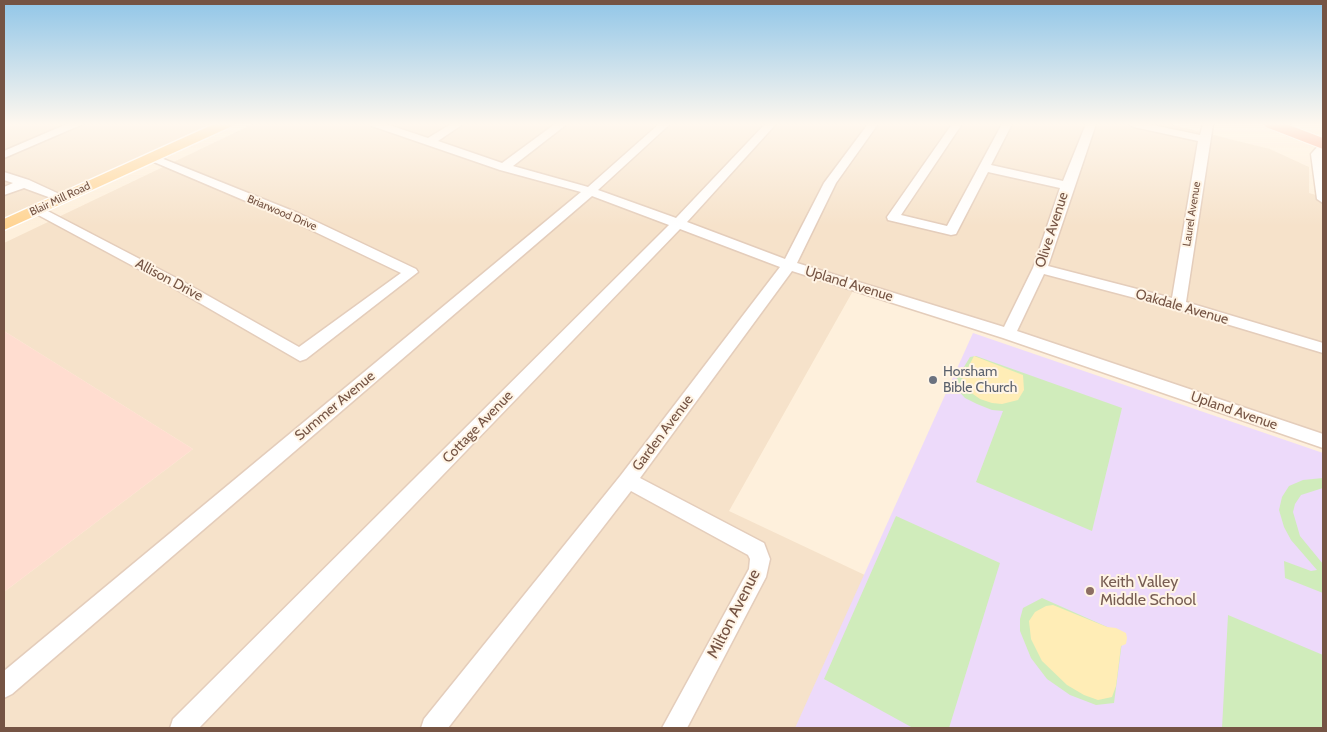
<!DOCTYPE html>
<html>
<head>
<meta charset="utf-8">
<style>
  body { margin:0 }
  #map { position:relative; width:1327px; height:732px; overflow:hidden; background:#fef0dc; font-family:Cabin,sans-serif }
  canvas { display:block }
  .frame { position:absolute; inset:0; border:5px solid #755444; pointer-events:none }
</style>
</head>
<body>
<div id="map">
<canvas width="1327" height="732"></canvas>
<div class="frame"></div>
</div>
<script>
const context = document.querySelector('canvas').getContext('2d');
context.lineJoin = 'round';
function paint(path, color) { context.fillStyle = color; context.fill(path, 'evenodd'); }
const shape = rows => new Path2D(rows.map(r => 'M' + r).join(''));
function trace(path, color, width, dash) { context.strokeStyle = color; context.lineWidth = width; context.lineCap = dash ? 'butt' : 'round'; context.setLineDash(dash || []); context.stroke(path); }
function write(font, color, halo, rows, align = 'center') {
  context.font = font + ' Cabin,sans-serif'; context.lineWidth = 4; context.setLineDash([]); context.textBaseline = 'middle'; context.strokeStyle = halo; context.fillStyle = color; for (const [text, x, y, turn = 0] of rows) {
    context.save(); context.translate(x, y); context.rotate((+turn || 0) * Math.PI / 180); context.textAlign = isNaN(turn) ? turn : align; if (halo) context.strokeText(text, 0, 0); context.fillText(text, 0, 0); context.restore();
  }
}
paint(shape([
  [4,124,214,124,4,219],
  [253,124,1169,124,1270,149,1309,167,1309,193,1323,197,1323,437,858,282,729,511,869,577,799,728,4,728,4,592,193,449,4,331,4,243]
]), '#f6e2ca');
paint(shape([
  [4,331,193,449,4,592]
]), '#ffddd0');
paint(shape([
  [973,333,1323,453,1323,728,795,728]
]), '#eddafa');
paint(shape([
  [976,356,1122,408,1092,531,976,482,1003,411,992,410,977,404,965,398,953,385,970,357],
  [1323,478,1323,488,1301,495,1295,504,1293,512,1300,536,1323,564,1323,593,1285,578,1284,561,1311,571,1317,570,1291,540,1284,527,1279,510,1282,497,1289,486,1303,480],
  [896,516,1000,563,949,728,913,728,824,679],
  [1042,598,1123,634,1114,703,1096,705,1070,695,1047,679,1031,658,1020,631,1020,619,1023,608],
  [1228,615,1323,655,1323,728,1222,728]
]), '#d0ecbb');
paint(shape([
  [974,356,1023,375,1024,390,1018,400,1002,404,992,403,980,399,963,387,960,383],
  [1053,605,1107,627,1116,628,1126,633,1127,638,1126,644,1121,646,1116,686,1112,697,1098,700,1084,695,1067,685,1042,661,1031,639,1029,621,1035,612,1046,606]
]), '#ffedb6');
const minor = shape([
  [67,124,83,124,4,158,4,151,67,124],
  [371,124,386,124,428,138,451,124,463,124,438,141,502,163,555,124,567,124,513,166,588,187,659,124,670,124,598,190,676,218,765,124,776,124,687,222,785,259,824,183,868,124,878,124,836,183,797,263,1004,327,1033,268,1060,188,988,172,956,234,951,235,888,220,887,217,952,124,962,124,901,215,947,226,1002,124,1012,124,991,165,1063,181,1086,124,1096,124,1048,266,1172,298,1198,141,1134,127,1129,124,1148,124,1200,135,1203,124,1213,124,1186,302,1323,343,1323,353,1173,308,1044,274,1017,331,1323,434,1323,448,1003,338,792,271,640,478,764,543,770,559,766,577,687,728,662,728,749,569,750,559,748,555,631,491,448,728,421,728,424,719,621,475,780,267,680,229,199,728,170,728,173,719,669,225,592,196,12,694,4,698,4,671,581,192,500,170,372,126,371,124],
  [1323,144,1323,203,1317,199,1311,154,1319,145,1323,144],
  [151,154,298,213,416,269,418,272,306,359,300,361,172,287,29,210,30,207,40,207,182,281,299,347,401,273,288,219,147,159,147,155,151,154],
  [4,172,29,180,68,198,62,202,24,188,4,195,4,187,13,183,4,180,4,172]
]);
const major = shape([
  [214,124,232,124,230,127,4,230,4,219,214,124]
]);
const highway = shape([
  [1264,124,1286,124,1323,138,1323,149,1266,127,1264,124]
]);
trace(minor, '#e4cdbb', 3);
trace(major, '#fff', 3);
trace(highway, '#fff', 2);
paint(minor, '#fff');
paint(major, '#ffd493');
paint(highway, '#ffa88d');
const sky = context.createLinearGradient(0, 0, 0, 226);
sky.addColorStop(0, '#91c6e8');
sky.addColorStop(0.55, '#fff8ef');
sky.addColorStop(1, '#fff8ef00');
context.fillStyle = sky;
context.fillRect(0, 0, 1327, 226);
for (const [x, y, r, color] of [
  [933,380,5,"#6b7280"],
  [1090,591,5,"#8d6e63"]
]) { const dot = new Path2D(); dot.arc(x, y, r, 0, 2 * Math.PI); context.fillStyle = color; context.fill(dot); trace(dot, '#fff4e5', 2); }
write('11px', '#755444', '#fff4e5', [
  ["Blair Mill Road",60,199,-25],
  ["Briarwood Drive",282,213,23],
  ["Laurel Avenue",1192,214,-81]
]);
write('14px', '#755444', '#fff4e5', [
  ["Olive Avenue",1052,230,-72],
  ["Allison Drive",169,280,28],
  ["Upland Avenue",849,284,17],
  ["Oakdale Avenue",1182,307,16],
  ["Summer Avenue",335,406,-40],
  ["Upland Avenue",1234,411,19],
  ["Cottage Avenue",478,427,-46],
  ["Garden Avenue",663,433,-53]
]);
write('14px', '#5b616d', '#fff4e5', [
  ["Horsham",943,372],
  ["Bible Church",943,388]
], 'left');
write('16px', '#785e54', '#fff4e5', [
  ["Keith Valley",1100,582],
  ["Middle School",1100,600]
], 'left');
write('16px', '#755444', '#fff4e5', [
  ["Milton Avenue",734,614,-63]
]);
</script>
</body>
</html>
